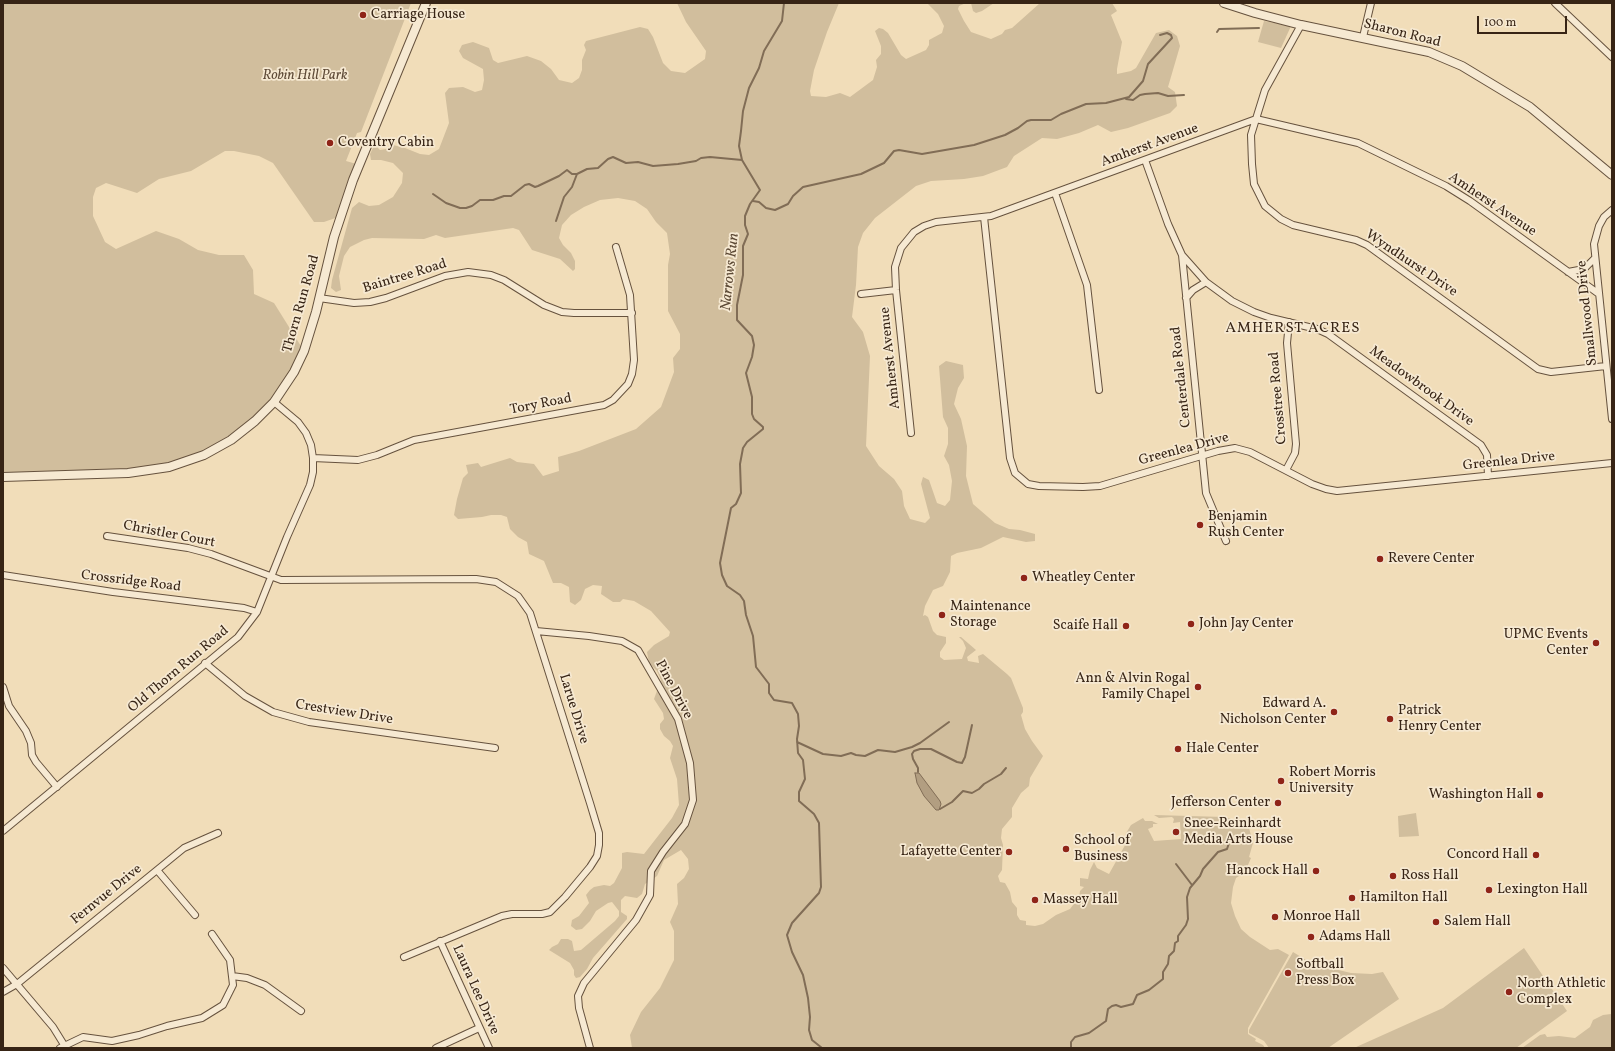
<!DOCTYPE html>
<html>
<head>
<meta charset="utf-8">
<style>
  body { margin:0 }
  #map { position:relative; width:1615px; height:1051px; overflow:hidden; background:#f1ddb9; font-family:Vollkorn,serif }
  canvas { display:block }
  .frame { position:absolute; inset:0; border:4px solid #372415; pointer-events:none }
  .scale { position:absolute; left:1477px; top:16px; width:90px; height:18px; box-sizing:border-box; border:2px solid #372415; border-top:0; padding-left:5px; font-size:12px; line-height:14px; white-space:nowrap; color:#372415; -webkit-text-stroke:3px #f6e9d2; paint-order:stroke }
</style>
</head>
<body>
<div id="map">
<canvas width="1615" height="1051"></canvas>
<div class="frame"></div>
<div class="scale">100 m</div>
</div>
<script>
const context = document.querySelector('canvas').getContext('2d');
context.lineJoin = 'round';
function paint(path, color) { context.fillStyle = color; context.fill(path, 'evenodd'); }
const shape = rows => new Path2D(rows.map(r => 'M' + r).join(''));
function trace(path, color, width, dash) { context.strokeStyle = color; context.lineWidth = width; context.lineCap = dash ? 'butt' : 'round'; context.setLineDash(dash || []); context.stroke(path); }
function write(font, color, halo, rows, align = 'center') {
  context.font = font + ' Vollkorn,serif'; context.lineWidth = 3.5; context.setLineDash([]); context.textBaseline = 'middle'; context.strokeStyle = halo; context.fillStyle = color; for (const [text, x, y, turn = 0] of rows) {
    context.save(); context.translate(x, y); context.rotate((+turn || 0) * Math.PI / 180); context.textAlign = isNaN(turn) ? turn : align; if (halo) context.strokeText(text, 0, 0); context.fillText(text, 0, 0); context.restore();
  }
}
paint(shape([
  [3,3,411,3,361,132,357,133,346,161,360,165,341,216,324,222,314,222,273,163,259,156,234,151,225,151,191,171,159,179,137,193,106,183,96,188,93,197,93,216,105,242,116,249,156,231,179,239,198,250,219,255,244,255,253,270,254,294,274,303,304,351,285,387,231,440,169,467,3,477],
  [677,3,839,3,827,32,814,70,810,91,811,96,826,97,840,93,850,97,873,80,877,67,876,60,881,54,881,46,875,31,879,28,883,29,888,33,901,55,906,59,926,50,929,45,929,40,942,33,944,26,938,14,927,3,966,3,959,6,958,9,964,21,971,32,991,39,1002,34,1005,30,1012,28,1040,3,1112,3,1117,11,1111,15,1122,42,1117,69,1117,74,1131,71,1136,68,1156,33,1169,30,1177,36,1180,46,1168,87,1175,92,1177,106,1170,113,1128,128,1111,132,1098,125,1079,133,1057,139,1042,138,1014,156,1007,167,983,176,964,179,931,181,916,186,875,218,863,233,858,247,856,285,852,317,863,332,870,356,866,446,879,466,894,479,902,491,904,506,910,519,925,523,930,518,921,484,923,477,929,480,937,503,945,506,950,500,952,481,949,465,944,456,948,444,948,428,943,417,939,366,946,361,963,365,964,378,958,388,954,404,961,419,967,446,966,476,973,504,995,523,1009,529,1020,530,1035,534,1035,541,1026,542,1003,537,981,548,957,553,951,556,950,572,943,586,933,590,925,606,923,616,925,615,928,617,933,631,937,635,946,637,946,643,940,652,940,657,944,660,962,659,966,648,963,641,959,637,961,637,976,650,967,657,968,661,979,663,978,656,983,654,1007,674,1011,678,1023,708,1023,712,1021,715,1025,729,1032,741,1043,756,1030,778,1029,786,1021,793,1012,808,1012,817,1002,829,1001,838,1003,845,1002,870,998,876,1000,882,1005,883,1010,892,1012,902,1017,908,1017,915,1020,920,1026,921,1026,925,1035,926,1043,924,1056,915,1070,909,1079,897,1080,891,1084,887,1080,886,1080,878,1088,879,1090,870,1094,862,1097,868,1109,874,1129,838,1125,835,1131,825,1143,818,1145,821,1152,821,1158,824,1153,824,1153,827,1148,829,1154,841,1181,839,1180,822,1173,823,1174,819,1172,817,1159,818,1154,815,1224,817,1240,821,1249,828,1253,843,1249,857,1251,858,1245,872,1236,878,1233,887,1231,903,1235,916,1241,929,1250,937,1270,950,1278,949,1289,955,1248,1028,1248,1034,1256,1039,1255,1041,1263,1045,1265,1048,632,1048,630,1035,641,1012,660,988,674,960,674,931,670,922,678,904,677,884,684,878,689,869,688,859,681,850,664,860,657,876,645,884,642,894,637,898,625,896,621,900,621,912,627,916,627,919,593,958,587,969,580,977,576,978,574,975,574,970,570,963,549,950,552,947,558,944,561,939,568,939,572,941,574,951,581,950,615,921,619,916,619,911,612,902,608,903,596,911,590,921,582,929,576,930,571,926,572,920,579,916,589,903,586,895,590,890,594,887,604,885,610,886,614,883,622,868,622,853,627,852,644,854,672,818,679,805,677,779,670,758,673,746,670,741,664,736,660,729,660,724,664,719,663,713,654,699,661,680,657,671,649,663,647,652,654,645,669,636,670,632,651,611,634,601,623,599,620,602,613,602,601,594,602,586,593,585,585,589,581,600,575,605,570,602,569,587,561,583,553,583,544,561,529,554,527,542,518,537,510,529,507,517,501,515,491,515,482,517,458,519,454,515,457,499,463,478,468,473,466,465,478,463,481,467,510,458,517,462,534,464,543,476,559,471,558,457,579,451,636,429,661,407,674,372,673,358,680,349,680,334,668,311,668,265,670,254,667,233,656,222,647,209,635,201,618,198,600,200,584,207,571,215,562,225,559,238,563,245,571,253,575,261,575,269,573,271,560,259,532,250,519,230,513,228,445,238,436,235,424,239,372,238,364,240,350,247,344,256,339,276,341,290,336,292,331,288,332,280,352,208,359,202,369,206,379,205,393,197,402,183,403,173,393,163,381,160,371,160,370,154,374,146,377,147,380,150,386,149,393,145,405,148,420,154,429,155,439,149,449,123,445,93,449,88,463,87,475,92,482,90,484,80,483,69,463,58,459,51,462,45,473,42,489,48,493,60,498,63,527,56,541,61,551,69,559,80,572,83,579,78,582,70,582,60,586,50,584,45,586,41,640,27,648,29,653,37,663,63,671,71,685,73,705,59,706,51,686,22],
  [971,3,994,3,982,11,976,13,973,11],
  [1264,21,1291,26,1281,48,1258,42],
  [1416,813,1419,836,1399,837,1398,816],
  [1524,948,1567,1011,1516,1048,1354,1048,1443,1008],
  [1293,952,1306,960,1322,966,1351,973,1372,974,1383,972,1399,999,1328,1048,1269,1048,1264,1041,1249,1033,1249,1030],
  [1611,1014,1612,1048,1522,1048,1540,1035,1545,1034,1547,1037,1559,1036,1575,1038,1590,1027,1593,1020,1603,1015]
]), '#d1be9d');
const water = shape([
  [915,773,919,773,940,801,941,804,939,810,936,810,924,796,917,783,915,773]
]);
paint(water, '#b29e81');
trace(water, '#816d56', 1);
trace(shape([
  [784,3,782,21,764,51,759,68,749,88,743,111,741,131,739,146,742,160,760,190,750,204,745,216,745,225,748,234,743,246,743,275,737,305,737,320,752,336,754,345,752,357,746,373,752,397,752,414,754,419,763,427,763,429,747,442,743,448,740,464,741,493,736,504,731,508,720,563,722,575,727,586,740,595,744,601,746,615,753,636,756,667,769,684,769,693,774,700,792,703,798,714,799,726,797,739,798,753,803,760,805,779,799,792,799,801,814,814,819,823,821,887,819,893,792,923,787,935,792,952,803,975,808,998,810,1017,809,1030,812,1040,822,1048],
  [1217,32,1219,29,1259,28],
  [1126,99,1133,100,1140,95,1145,94,1158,93,1168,96,1184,95],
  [433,194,446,203,460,208,466,208,472,206,480,200,493,200,504,196,511,196,525,185,529,184,535,187,538,186,559,176,567,170,572,174,577,174],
  [753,201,759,202,766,208,775,210,788,204,793,196,803,187,861,174,884,163,894,151,899,150,922,154,974,145,1005,135,1018,128,1027,121,1031,120,1051,120,1061,114,1086,104,1106,103,1129,97,1143,81,1148,64,1172,38,1171,35,1167,33,1160,35],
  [556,221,564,197,572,187,577,174,587,169,598,168,608,159,613,157,626,163,638,162,653,166,678,164,696,161,701,158,710,157,742,160],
  [797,742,823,754,841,756,851,753,856,755,865,756,878,750,895,752,912,747,920,743,949,722],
  [918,772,918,768,913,759,912,754,914,751,920,749,931,749,957,762,962,763,965,757,972,725],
  [940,809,952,802,963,791,972,793,979,789,984,784,1001,774,1006,768],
  [1176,864,1192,885],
  [1071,1048,1071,1042,1075,1037,1089,1033,1106,1021,1108,1009,1112,1006,1116,1005,1121,1007,1133,1004,1137,995,1149,990,1163,979,1163,972,1168,964,1169,956,1174,951,1175,943,1178,941,1178,936,1186,925,1188,919,1187,897,1190,888,1200,876,1203,869,1218,852,1227,849,1229,843,1232,841]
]), '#816d56', 2);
const minor = shape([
  [1555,3,1612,57],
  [1301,25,1265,90,1251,135,1252,164,1254,184,1265,206,1281,219,1293,225,1356,240,1367,245,1538,369,1551,372,1606,366],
  [1363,37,1371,3],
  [1145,160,1168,224,1182,255,1206,282,1232,301,1254,312,1271,318,1317,329,1328,334,1481,445,1487,455,1488,476],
  [1055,193,1087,285,1099,390],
  [1612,210,1604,217,1599,226,1594,244,1612,419],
  [984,217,1010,458,1015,473,1028,484,1039,486,1083,487,1100,486,1218,451,1235,448,1250,452,1312,484,1326,489,1337,491,1612,463],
  [1182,255,1206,493,1226,541],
  [1568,272,1584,269,1595,258],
  [861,294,896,290],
  [319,298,354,303,370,302,386,298,445,276,468,272,491,275,504,280,544,305,562,312,574,313,632,313],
  [1186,298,1193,290,1206,282],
  [911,433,896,290,895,267,901,248,914,232,924,226,936,222,991,216,1256,119,1358,143,1446,186,1470,201,1599,294],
  [313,458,358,460,377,455,414,440,604,405,613,400,628,384,632,374,634,360,630,295,616,247],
  [1286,470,1295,453,1296,444,1287,343,1289,322],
  [107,536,188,548,211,554,281,580,476,579,496,582,518,596,530,613,590,803,599,833,599,845,597,856,590,867,565,897,550,912,542,914,512,914,502,916,404,957],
  [3,575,113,592,244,608,257,612],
  [536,631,589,636,622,641,638,650,678,719,690,763,693,800,685,824,663,852,651,871,650,895,636,920,584,983,578,996,579,1008,590,1048],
  [205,663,245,696,273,712,309,722,495,748],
  [3,687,9,706,26,731,31,743,32,755,36,762,57,787],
  [3,831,238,637,257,612,287,537,310,485,313,472,313,458,311,445,306,433,298,422,274,402],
  [157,870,195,915],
  [440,941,489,1048],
  [3,968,53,1027,66,1048],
  [232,976,247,978,265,985,301,1011],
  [3,992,17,984,184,848,218,833],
  [60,1048,83,1037,112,1041,139,1035,167,1026,202,1018,223,1005,233,985,230,960,212,934],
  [436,1048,479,1028]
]);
const tertiary = shape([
  [1224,3,1255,13,1301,25,1429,52,1462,66,1530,107,1612,175],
  [3,477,128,473,169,467,204,455,231,440,255,421,274,402,294,372,304,351,316,312,334,237,353,180,426,3]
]);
trace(minor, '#66523e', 8);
trace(tertiary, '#66523e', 10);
trace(minor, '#f6e9d2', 6);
trace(tertiary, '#f6e9d2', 8);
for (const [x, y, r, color] of [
  [363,15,4,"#8f2418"],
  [330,143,4,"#8f2418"],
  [1200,525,4,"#8f2418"],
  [1380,559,4,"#8f2418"],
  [1024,578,4,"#8f2418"],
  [942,615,4,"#8f2418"],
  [1191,624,4,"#8f2418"],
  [1126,626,4,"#8f2418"],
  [1596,643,4,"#8f2418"],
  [1198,687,4,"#8f2418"],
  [1334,712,4,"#8f2418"],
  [1390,719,4,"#8f2418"],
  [1178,749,4,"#8f2418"],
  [1281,781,4,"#8f2418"],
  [1540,795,4,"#8f2418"],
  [1278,803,4,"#8f2418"],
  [1176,832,4,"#8f2418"],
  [1066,849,4,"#8f2418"],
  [1009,852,4,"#8f2418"],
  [1536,855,4,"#8f2418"],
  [1316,871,4,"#8f2418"],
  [1393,876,4,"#8f2418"],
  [1489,890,4,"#8f2418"],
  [1352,898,4,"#8f2418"],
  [1035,900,4,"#8f2418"],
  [1275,917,4,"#8f2418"],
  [1436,922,4,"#8f2418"],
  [1311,937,4,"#8f2418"],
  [1288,973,4,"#8f2418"],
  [1509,992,4,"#8f2418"]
]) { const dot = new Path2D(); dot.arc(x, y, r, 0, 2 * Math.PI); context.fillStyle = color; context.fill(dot); trace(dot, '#f6e9d2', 1.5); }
write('14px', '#372415', '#f6e9d2', [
  ["Carriage House",371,15],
  ["Coventry Cabin",338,143],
  ["Benjamin",1208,517],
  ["Rush Center",1208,533],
  ["Revere Center",1388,559],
  ["Wheatley Center",1032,578],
  ["Maintenance",950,607],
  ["Storage",950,623],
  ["John Jay Center",1199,624],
  ["Scaife Hall",1118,626,"right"],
  ["UPMC Events",1588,635,"right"],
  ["Center",1588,651,"right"],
  ["Ann & Alvin Rogal",1190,679,"right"],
  ["Family Chapel",1190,695,"right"],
  ["Edward A.",1326,704,"right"],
  ["Nicholson Center",1326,720,"right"],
  ["Patrick",1398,711],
  ["Henry Center",1398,727],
  ["Hale Center",1186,749],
  ["Robert Morris",1289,773],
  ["University",1289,789],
  ["Washington Hall",1532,795,"right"],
  ["Jefferson Center",1270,803,"right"],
  ["Snee-Reinhardt",1184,824],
  ["Media Arts House",1184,840],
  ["School of",1074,841],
  ["Business",1074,857],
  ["Lafayette Center",1001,852,"right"],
  ["Concord Hall",1528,855,"right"],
  ["Hancock Hall",1308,871,"right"],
  ["Ross Hall",1401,876],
  ["Lexington Hall",1497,890],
  ["Hamilton Hall",1360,898],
  ["Massey Hall",1043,900],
  ["Monroe Hall",1283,917],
  ["Salem Hall",1444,922],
  ["Adams Hall",1319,937],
  ["Softball",1296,965],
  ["Press Box",1296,981],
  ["North Athletic",1517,984],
  ["Complex",1517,1000]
], 'left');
write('14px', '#372415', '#f6e9d2', [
  ["Sharon Road",1402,34,14],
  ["Amherst Avenue",1150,146,-20],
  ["Amherst Avenue",1492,205,34],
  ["Wyndhurst Drive",1411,264,34],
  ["Baintree Road",405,277,-17],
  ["Thorn Run Road",302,304,-74],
  ["Smallwood Drive",1588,313,-96],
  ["Amherst Avenue",891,358,-96],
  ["Centerdale Road",1182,377,-96],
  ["Meadowbrook Drive",1421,387,36],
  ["Crosstree Road",1279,398,-95],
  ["Tory Road",541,405,-11],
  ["Greenlea Drive",1184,450,-15],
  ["Greenlea Drive",1509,462,-6],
  ["Christler Court",169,535,11],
  ["Crossridge Road",131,582,7],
  ["Old Thorn Run Road",179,670,-40],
  ["Pine Drive",673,690,62],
  ["Larue Drive",573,709,73],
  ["Crestview Drive",344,713,9],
  ["Fernvue Drive",107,895,-39],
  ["Laura Lee Drive",475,990,66]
]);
write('italic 14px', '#5e4a37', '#f6e9d2', [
  ["Robin Hill Park",305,76]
]);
write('italic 15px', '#5c4935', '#f6e9d2', [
  ["Narrows Run",731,272,-84]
]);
context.letterSpacing = '1px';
write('15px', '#372415', '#f6e9d2', [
  ["AMHERST ACRES",1293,329]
]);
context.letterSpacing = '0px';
</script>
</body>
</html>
